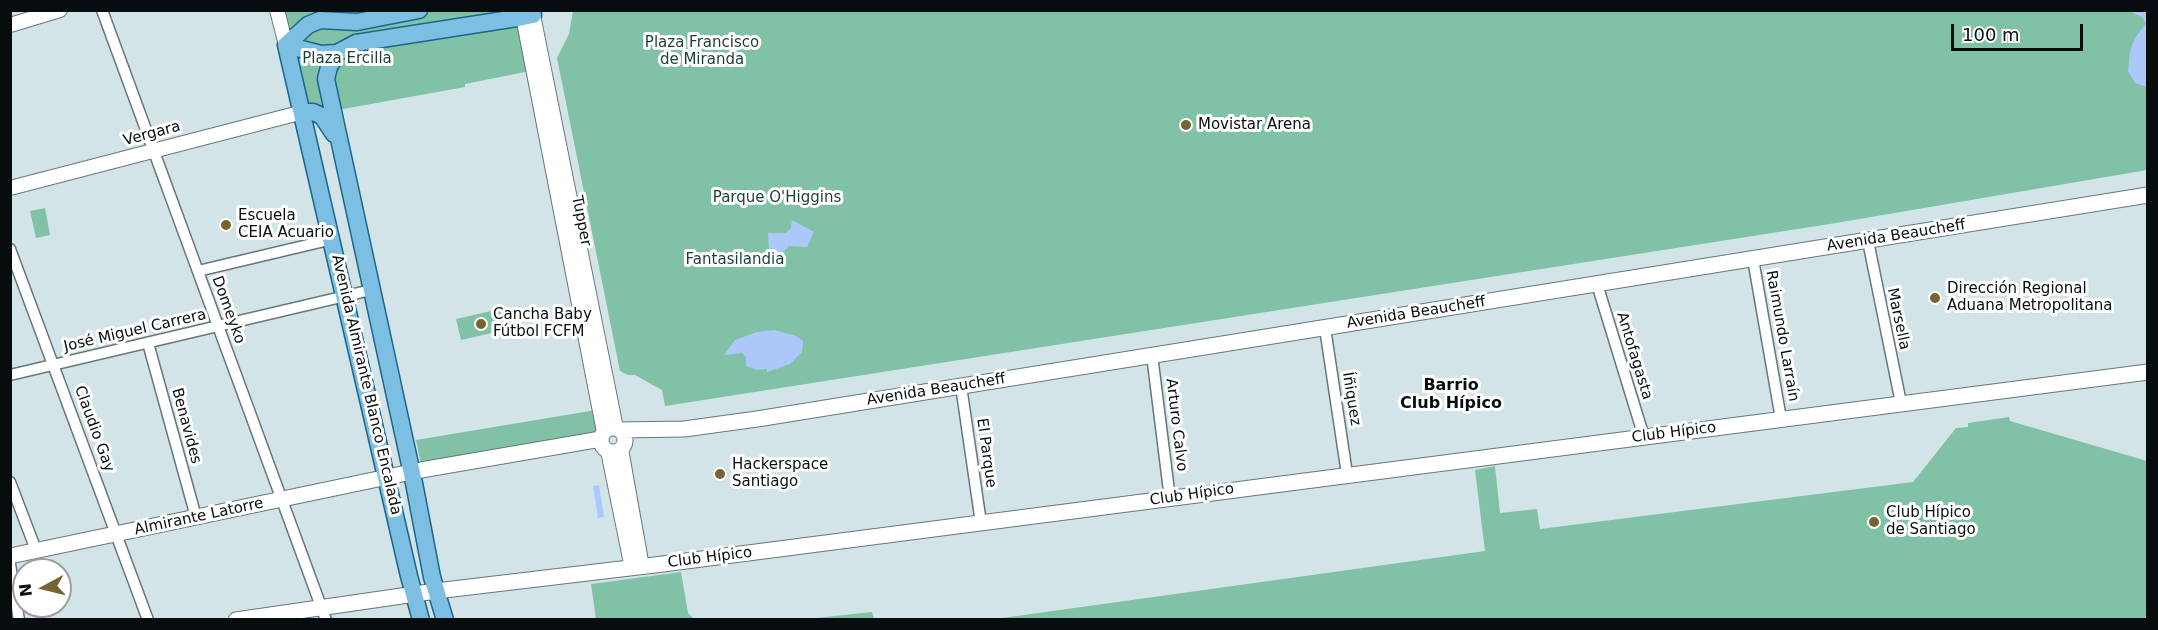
<!DOCTYPE html>
<html>
<head>
<meta charset="utf-8">
<style>
  body { margin:0 }
  #map { position:relative; width:2158px; height:630px; overflow:hidden; background:#d2e4e8; font-family:"DejaVu Sans",sans-serif }
  canvas { display:block }
  .frame { position:absolute; inset:0; border:12px solid #070d0e; pointer-events:none }
  .north { position:absolute; left:12px; top:558px; width:60px; height:60px; box-sizing:border-box; background:#fff; border:2px solid #9c9e9f; border-radius:50%; rotate:263deg; font-size:16px; font-weight:700; line-height:24px; text-align:center; color:#070d0e }
  .north::after { content:''; display:block; margin:auto; width:21px; height:27px; background:#746432; clip-path:polygon(50% 0,100% 100%,50% 72%,0 100%) }
  .scale { position:absolute; left:1951px; top:24px; width:132px; height:27px; box-sizing:border-box; border:3px solid #070d0e; border-top:0; padding-left:8px; font-size:18px; line-height:21px; white-space:nowrap; color:#070d0e; -webkit-text-stroke:4px #fff; paint-order:stroke }
</style>
</head>
<body>
<div id="map">
<canvas width="2158" height="630"></canvas>
<div class="frame"></div>
<div class="north">N</div>
<div class="scale">100 m</div>
</div>
<script>
const context = document.querySelector('canvas').getContext('2d');
context.lineJoin = 'round';
function paint(path, color) { context.fillStyle = color; context.fill(path, 'evenodd'); }
const shape = rows => new Path2D(rows.map(r => 'M' + r).join(''));
function trace(path, color, width, dash) { context.strokeStyle = color; context.lineWidth = width; context.lineCap = dash ? 'butt' : 'round'; context.setLineDash(dash || []); context.stroke(path); }
function write(font, color, halo, rows, align = 'center') {
  context.font = font + ' "DejaVu Sans",sans-serif'; context.lineWidth = 6; context.setLineDash([]); context.textBaseline = 'middle'; context.strokeStyle = halo; context.fillStyle = color; for (const [text, x, y, turn = 0] of rows) {
    context.save(); context.translate(x, y); context.rotate((+turn || 0) * Math.PI / 180); context.textAlign = isNaN(turn) ? turn : align; if (halo) context.strokeText(text, 0, 0); context.fillText(text, 0, 0); context.restore();
  }
}
paint(shape([
  [573,10,2147,11,2147,170,1836,223,665,406,662,390,635,375,628,375,620,371,557,58,569,34],
  [284,11,517,11,530,71,465,84,465,87,343,109,308,111],
  [45,208,50,235,36,238,30,211],
  [500,309,505,330,461,340,456,319],
  [596,410,599,430,596,434,421,464,416,440],
  [2009,417,2010,421,2147,461,2147,619,995,619,1485,551,1475,470,1495,466,1500,513,1537,509,1540,529,1913,482,1956,428,1968,427,1968,423],
  [681,572,688,613,694,619,596,619,591,584],
  [872,612,874,619,807,619]
]), '#81c1a5');
paint(shape([
  [2129,11,2147,11,2147,87,2135,83,2128,71,2130,51,2135,38,2146,23,2142,17],
  [792,220,814,232,807,247,789,246,785,250,779,266,770,267,768,233,786,233,791,228],
  [774,330,796,336,803,341,802,352,790,364,767,372,767,369,758,370,746,366,746,357,742,353,724,355,735,340,757,332],
  [599,485,604,517,598,518,593,486]
]), '#acc8fa');
const minor = shape([
  [102,10,326,620],
  [1868,241,1901,403],
  [10,249,148,620],
  [1753,259,1781,419],
  [198,271,333,239],
  [1597,284,1644,437],
  [1325,328,1347,474],
  [148,343,196,517],
  [1152,355,1170,499],
  [10,375,371,290],
  [961,386,981,523],
  [10,482,36,550],
  [10,564,19,620]
]);
const tertiary = shape([
  [277,10,286,45],
  [533,15,616,428],
  [523,17,604,432],
  [10,25,60,10],
  [10,188,303,112],
  [621,449,642,567],
  [608,451,632,568]
]);
const secondary = shape([
  '601 440a12 12 0 1 1 24 0a12 12 0 1 1-24 0Z',
  [620,430,684,429,757,419,2148,195],
  [10,556,421,470,601,439],
  [236,620,436,591,663,564,2148,372]
]);
const primary = shape([
  [286,45,409,576,421,620],
  [286,45,308,25,320,20,357,22,419,10],
  [286,45,321,54,337,53],
  [303,112,313,112,322,116,334,134],
  [445,620,432,577,414,483,326,79,329,67,337,53,356,43,523,17,533,15,532,10]
]);
trace(minor, '#67777b', 13);
trace(tertiary, '#67777b', 16);
trace(secondary, '#67777b', 17);
trace(primary, '#1c658b', 19);
trace(minor, '#fff', 10);
trace(tertiary, '#fff', 14);
trace(secondary, '#fff', 15);
trace(primary, '#7dbfe2', 16);
for (const [x, y, r, color] of [
  [1186,125,6,"#746432"],
  [226,225,6,"#746432"],
  [1935,298,6,"#746432"],
  [481,324,6,"#746432"],
  [720,474,6,"#746432"],
  [1874,522,6,"#746432"]
]) { const dot = new Path2D(); dot.arc(x, y, r, 0, 2 * Math.PI); context.fillStyle = color; context.fill(dot); trace(dot, '#fff', 2); }
write('15px', '#1b3f31', '#fff', [
  ["Plaza Francisco",702,43],
  ["de Miranda",702,60],
  ["Plaza Ercilla",347,59],
  ["Parque O'Higgins",777,198],
  ["Fantasilandia",735,260]
]);
write('15px', '#070d0e', '#fff', [
  ["Movistar Arena",1198,125],
  ["Escuela",238,216],
  ["CEIA Acuario",238,233],
  ["Dirección Regional",1947,289],
  ["Aduana Metropolitana",1947,306],
  ["Cancha Baby",493,315],
  ["Fútbol FCFM",493,332],
  ["Hackerspace",732,465],
  ["Santiago",732,482],
  ["Club Hípico",1886,513],
  ["de Santiago",1886,530]
], 'left');
write('15px', '#070d0e', '#fff', [
  ["Vergara",152,134,-15],
  ["Tupper",581,221,79],
  ["Avenida Beaucheff",1896,236,-9],
  ["Domeyko",228,310,70],
  ["Avenida Beaucheff",1416,313,-9],
  ["Marsella",1898,319,78],
  ["José Miguel Carrera",135,331,-13],
  ["Raimundo Larraín",1782,336,80],
  ["Antofagasta",1634,356,73],
  ["Avenida Almirante Blanco Encalada",366,385,77],
  ["Avenida Beaucheff",936,390,-9],
  ["Íñiquez",1351,399,81],
  ["Arturo Calvo",1176,425,83],
  ["Benavides",186,426,75],
  ["Claudio Gay",94,429,70],
  ["Club Hípico",1674,433,-7],
  ["El Parque",986,453,82],
  ["Club Hípico",1192,495,-8],
  ["Almirante Latorre",199,517,-12],
  ["Club Hípico",710,558,-7]
]);
write('bold 16px', '#070d0e', '#fff', [
  ["Barrio",1451,386],
  ["Club Hípico",1451,404]
]);
</script>
</body>
</html>
